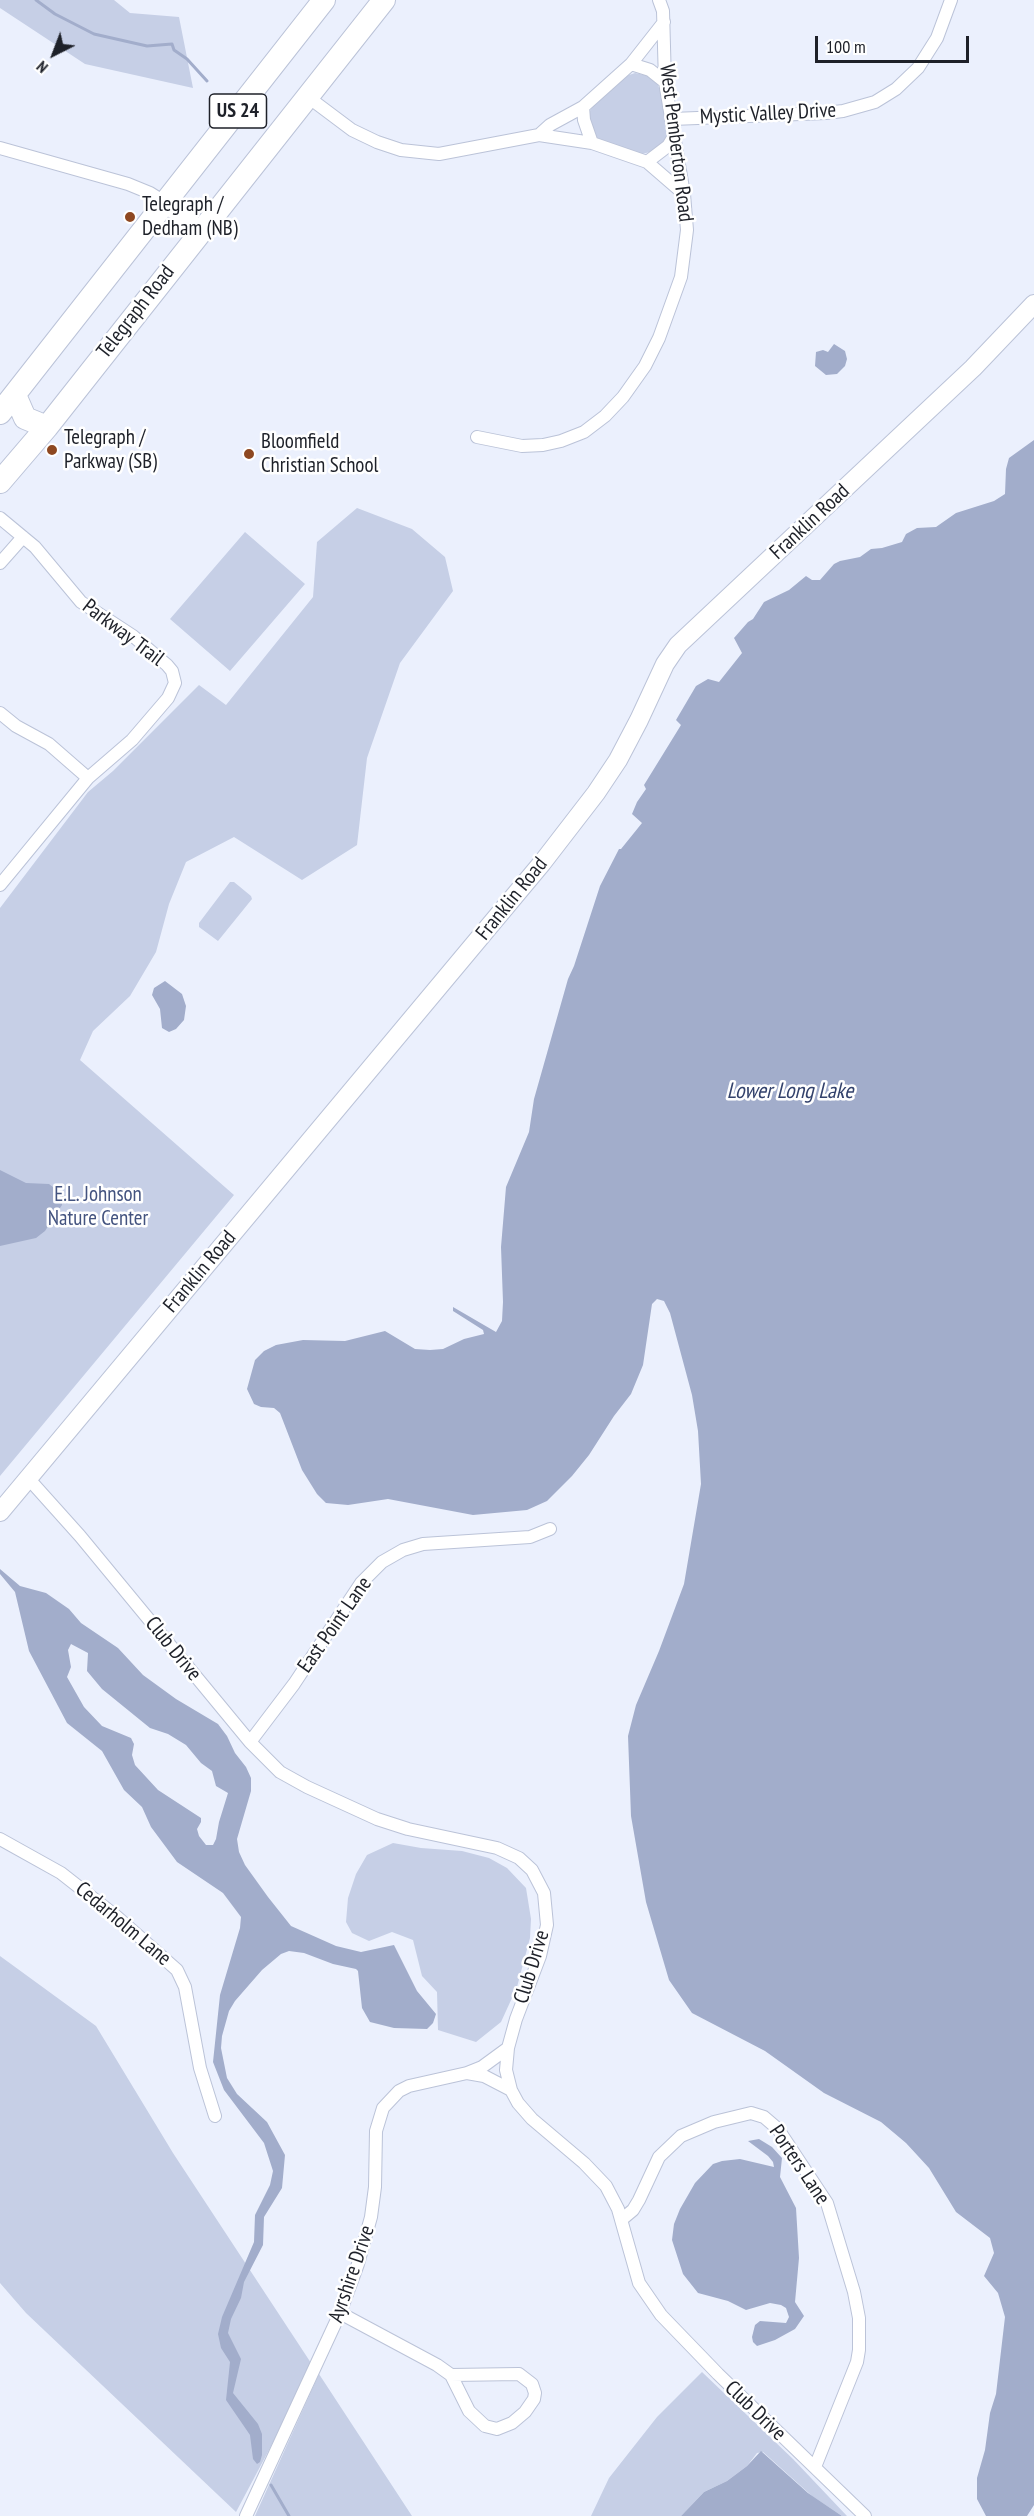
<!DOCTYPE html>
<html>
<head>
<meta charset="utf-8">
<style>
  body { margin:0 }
  #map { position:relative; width:1034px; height:2516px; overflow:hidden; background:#ebf0fd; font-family:"PT Sans Narrow",sans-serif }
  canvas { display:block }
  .north { position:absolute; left:24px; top:24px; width:60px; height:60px; -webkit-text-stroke:4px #fff; paint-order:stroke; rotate:222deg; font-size:16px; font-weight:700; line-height:24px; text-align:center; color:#1e2129 }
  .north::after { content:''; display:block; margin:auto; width:21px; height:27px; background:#1e2129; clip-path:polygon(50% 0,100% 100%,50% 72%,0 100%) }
  .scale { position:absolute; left:815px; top:36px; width:154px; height:27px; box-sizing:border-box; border:3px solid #1e2129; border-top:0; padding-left:8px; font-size:18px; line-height:21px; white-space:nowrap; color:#1e2129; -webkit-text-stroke:4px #fff; paint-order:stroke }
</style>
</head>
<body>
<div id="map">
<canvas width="1034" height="2516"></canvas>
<div class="north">N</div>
<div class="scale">100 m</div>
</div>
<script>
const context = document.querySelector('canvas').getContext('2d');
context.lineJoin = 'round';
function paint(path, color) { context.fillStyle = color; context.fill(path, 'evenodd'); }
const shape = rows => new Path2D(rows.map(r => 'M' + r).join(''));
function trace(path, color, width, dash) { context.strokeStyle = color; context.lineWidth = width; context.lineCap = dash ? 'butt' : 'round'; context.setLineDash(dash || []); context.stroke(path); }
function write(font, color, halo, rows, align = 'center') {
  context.font = font + ' "PT Sans Narrow",sans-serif'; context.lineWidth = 5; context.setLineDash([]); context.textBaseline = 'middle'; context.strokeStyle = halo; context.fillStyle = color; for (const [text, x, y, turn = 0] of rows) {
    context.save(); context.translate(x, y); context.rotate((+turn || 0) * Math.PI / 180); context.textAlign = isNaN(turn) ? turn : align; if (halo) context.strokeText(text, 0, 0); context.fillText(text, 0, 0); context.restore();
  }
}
paint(shape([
  [0,0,114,0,130,13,179,17,193,88,85,64,0,8],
  [635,73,649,76,656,81,660,90,667,134,663,143,653,151,639,155,600,141,595,136,588,114,593,106,626,76],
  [357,508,412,529,445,557,453,591,400,663,367,758,357,845,302,880,234,837,186,862,169,904,156,952,130,996,93,1031,80,1060,234,1195,0,1476,0,908,88,792,113,771,199,685,226,705,313,597,317,542],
  [245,532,305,584,230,671,170,619],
  [230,882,234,882,251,896,252,899,218,941,199,927,199,923],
  [393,1843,421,1848,462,1851,489,1858,507,1868,526,1888,531,1919,530,1938,517,1987,501,2022,476,2042,438,2030,437,1992,422,1976,413,1940,392,1932,369,1941,352,1933,346,1922,348,1898,356,1874,367,1855],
  [0,1956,96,2026,173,2153,311,2363,278,2433,236,2512,26,2313,0,2283],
  [702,2372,793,2459,847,2516,842,2516,812,2496,763,2452,757,2453,747,2466,727,2481,704,2492,681,2516,591,2516,609,2478,657,2417],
  [319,2374,412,2516,255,2516]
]), '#c6cfe6');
paint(shape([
  [834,344,845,351,847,359,845,366,837,374,826,375,815,366,816,352,823,350,828,352],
  [1034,440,1034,2505,1027,2516,986,2516,977,2499,977,2478,985,2450,990,2413,996,2394,1005,2317,998,2293,984,2276,994,2253,990,2238,956,2212,929,2168,906,2143,881,2122,824,2093,765,2051,692,2013,669,1980,646,1902,631,1816,628,1736,636,1705,659,1651,684,1584,701,1484,698,1431,692,1395,670,1313,664,1301,657,1299,652,1304,643,1365,631,1394,614,1416,589,1455,572,1476,547,1501,527,1510,473,1515,388,1499,348,1505,326,1503,317,1494,302,1470,280,1413,274,1408,261,1407,254,1404,247,1389,255,1360,264,1351,276,1345,303,1340,345,1341,385,1331,415,1349,430,1350,443,1349,464,1339,484,1334,483,1330,453,1311,453,1307,496,1332,502,1321,503,1302,501,1247,506,1187,529,1132,534,1099,568,979,574,966,600,886,619,849,621,849,642,823,632,814,637,802,646,789,644,785,681,725,676,720,696,686,708,679,719,682,742,653,734,638,748,622,753,619,764,602,789,590,806,576,812,580,820,580,834,564,840,561,860,557,871,549,882,548,902,542,906,534,917,528,936,527,956,513,994,501,1005,494,1006,469,1009,458],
  [165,981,182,994,186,1006,184,1020,176,1029,169,1032,162,1028,160,1009,152,995,154,988],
  [0,1170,26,1183,49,1184,63,1195,62,1205,45,1231,36,1238,0,1246],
  [0,1569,20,1586,46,1593,69,1609,81,1623,118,1648,143,1675,176,1699,218,1724,227,1736,235,1753,246,1767,251,1778,251,1791,237,1839,239,1852,245,1865,268,1897,291,1926,336,1946,361,1952,394,1945,417,1991,436,2014,433,2023,427,2029,394,2028,370,2022,362,2008,358,1971,356,1969,333,1964,304,1953,289,1951,281,1954,262,1970,235,2001,229,2011,222,2036,221,2048,227,2078,237,2094,267,2122,285,2155,282,2188,264,2217,263,2245,244,2282,241,2298,231,2319,228,2333,241,2359,233,2393,258,2424,262,2434,262,2455,260,2462,257,2464,253,2459,250,2435,226,2400,230,2362,221,2348,218,2334,222,2317,254,2242,255,2215,270,2185,273,2171,264,2143,224,2090,213,2062,220,1995,240,1928,241,1917,223,1893,177,1862,151,1827,142,1807,124,1790,102,1751,67,1723,29,1651,15,1592,0,1574],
  [71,1644,88,1653,87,1671,102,1689,150,1728,168,1734,186,1745,201,1763,212,1771,216,1786,228,1793,219,1822,216,1839,213,1845,206,1845,199,1836,197,1829,201,1822,201,1818,158,1790,135,1765,132,1755,134,1744,131,1738,102,1726,84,1707,67,1677,71,1667,68,1650],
  [759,2139,772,2147,782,2158,780,2177,796,2208,799,2258,795,2302,804,2316,795,2329,775,2340,757,2346,753,2342,752,2337,755,2325,760,2321,786,2323,789,2317,786,2308,781,2305,770,2303,746,2310,728,2301,698,2293,683,2274,672,2240,674,2224,680,2209,695,2183,713,2164,722,2161,740,2159,774,2167,773,2162,768,2156,748,2141],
  [761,2451,808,2493,842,2516,681,2516,704,2492,727,2481,747,2466]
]), '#a2adcb');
trace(shape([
  [36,0,55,14,94,34,147,46,172,44,174,50,187,59,207,81],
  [271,2485,289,2516]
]), '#a2adcb', 3);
const street = shape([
  [631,64,664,22],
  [308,97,352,130,377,142,401,150,439,154,539,135,592,143,647,162,684,194],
  [583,107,584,120,592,143],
  [672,119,826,113,843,111,875,102,896,89,918,68,937,38,951,0],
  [539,135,550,125,583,107,631,64,650,70,665,82],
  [0,148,128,184,150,193,166,203],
  [647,162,668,146,674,136],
  [477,437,522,446,543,445,561,441,584,432,605,416,623,397,645,366,659,338,681,277,687,230,684,194,665,82,663,11,659,0],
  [0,518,35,547,81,602,133,636,167,665,172,671,175,683,168,698,132,740,88,778,0,885],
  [0,563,23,537],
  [0,713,16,726,49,744,88,778],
  [28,1478,80,1536,250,1742,280,1772,307,1787,377,1819,408,1829,497,1848,519,1858,532,1870,544,1893,547,1925,540,1956,516,2019,508,2048,506,2070,511,2090,518,2103,532,2119,584,2163,606,2186,618,2209,639,2283,661,2315,718,2374,865,2516],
  [250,1742,294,1684,361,1583,382,1562,403,1550,423,1544,530,1537,550,1529],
  [0,1839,61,1873,117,1917,177,1970,185,1987,200,2068,215,2116],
  [467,2073,484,2076,511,2090],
  [621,2220,633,2210,639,2200,659,2157,681,2136,714,2122,751,2113,764,2117,778,2129,827,2203,854,2292,859,2318,859,2350,857,2362,815,2467],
  [340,2313,437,2365,451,2375,469,2411,485,2426,497,2429,512,2423,525,2412,534,2399,535,2393,532,2384,519,2374,451,2375],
  [246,2516,340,2313,358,2264,371,2217,375,2187,376,2131,383,2108,399,2091,409,2086,467,2073,482,2067,508,2048]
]);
const secondary = shape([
  [0,1512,542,863,596,793,618,760,639,720,665,664,678,645,973,368,1034,304]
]);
const highway = shape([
  [166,203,184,213,195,237],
  [15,395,25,418,47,427],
  [0,413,324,0],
  [0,482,47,427,384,0]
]);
trace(street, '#bbc3d8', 14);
trace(secondary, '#bbc3d8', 20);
trace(highway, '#bbc3d8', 24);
trace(street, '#fff', 12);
trace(secondary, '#fff', 18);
trace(highway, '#fff', 22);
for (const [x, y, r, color] of [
  [130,217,6,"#8e4821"],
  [52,450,6,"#8e4821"],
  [249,454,6,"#8e4821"]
]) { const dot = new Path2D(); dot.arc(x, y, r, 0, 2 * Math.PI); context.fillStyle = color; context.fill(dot); trace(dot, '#fff', 2); }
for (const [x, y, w] of [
  [238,111,57]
]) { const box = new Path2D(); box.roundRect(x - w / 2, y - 17, w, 34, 4.5); context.fillStyle = '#fff'; context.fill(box); trace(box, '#1e2129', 1.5); }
write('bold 20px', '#1e2129', null, [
  ["US 24",238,111]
]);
write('21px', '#1e2129', '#fff', [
  ["Mystic Valley Drive",768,114,-3],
  ["West Pemberton Road",676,143,83],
  ["Telegraph Road",136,312,-52],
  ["Franklin Road",810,522,-43],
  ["Parkway Trail",123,633,37],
  ["Franklin Road",512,899,-51],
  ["Franklin Road",200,1272,-50],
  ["East Point Lane",335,1625,-55],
  ["Club Drive",173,1649,51],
  ["Cedarholm Lane",123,1924,40],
  ["Club Drive",532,1967,-73],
  ["Porters Lane",799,2165,56],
  ["Ayrshire Drive",352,2274,-71],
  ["Club Drive",755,2411,44]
]);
write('21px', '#1e2129', '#fff', [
  ["Telegraph /",142,205],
  ["Dedham (NB)",142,229],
  ["Telegraph /",64,438],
  ["Parkway (SB)",64,462],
  ["Bloomfield",261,442],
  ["Christian School",261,466]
], 'left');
write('21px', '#43537f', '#fff', [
  ["E.L. Johnson",98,1195],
  ["Nature Center",98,1219]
]);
write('italic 22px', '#33426c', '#fff', [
  ["Lower Long Lake",790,1092]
]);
</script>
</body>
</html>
